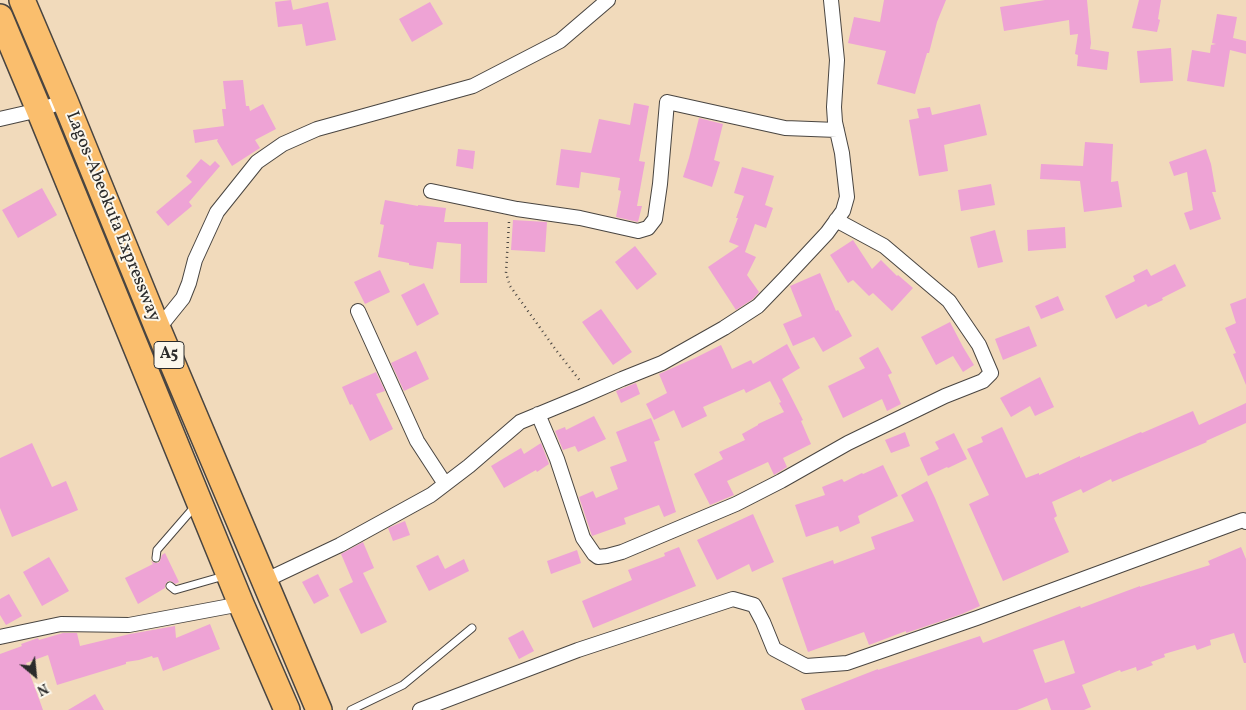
<!DOCTYPE html>
<html>
<head>
<meta charset="utf-8">
<style>
  body { margin:0 }
  #map { position:relative; width:1246px; height:710px; overflow:hidden; background:#f1dabb; font-family:Vollkorn,serif }
  canvas { display:block }
  .north { position:absolute; left:10px; top:650px; width:50px; height:50px; -webkit-text-stroke:4px #fbf7ec; paint-order:stroke; rotate:152deg; font-size:14px; font-weight:700; line-height:20px; text-align:center; color:#2b2b2b }
  .north::after { content:''; display:block; margin:auto; width:18px; height:22px; background:#2b2b2b; clip-path:polygon(50% 0,100% 100%,50% 72%,0 100%) }
</style>
</head>
<body>
<div id="map">
<canvas width="1246" height="710"></canvas>
<div class="north">N</div>
</div>
<script>
const context = document.querySelector('canvas').getContext('2d');
context.lineJoin = 'round';
function paint(path, color) { context.fillStyle = color; context.fill(path, 'evenodd'); }
const shape = rows => new Path2D(rows.map(r => 'M' + r).join(''));
function trace(path, color, width, dash) { context.strokeStyle = color; context.lineWidth = width; context.lineCap = dash ? 'butt' : 'round'; context.setLineDash(dash || []); context.stroke(path); }
function write(font, color, halo, rows, align = 'center') {
  context.font = font + ' Vollkorn,serif'; context.lineWidth = 4; context.setLineDash([]); context.textBaseline = 'middle'; context.strokeStyle = halo; context.fillStyle = color; for (const [text, x, y, turn = 0] of rows) {
    context.save(); context.translate(x, y); context.rotate((+turn || 0) * Math.PI / 180); context.textAlign = isNaN(turn) ? turn : align; if (halo) context.strokeText(text, 0, 0); context.fillText(text, 0, 0); context.restore();
  }
}
paint(shape([
  [291,0,293,10,328,2,336,40,306,46,302,24,278,27,275,2],
  [884,0,946,0,937,22,929,53,927,53,915,94,877,84,886,51,848,43,854,17,880,22],
  [1045,0,1087,0,1091,43,1090,49,1109,52,1107,70,1077,66,1078,55,1075,54,1078,34,1070,35,1069,20,1004,31,1000,7],
  [1139,0,1161,0,1158,19,1160,20,1157,32,1132,28],
  [430,2,443,24,412,42,399,19],
  [1217,14,1237,17,1233,38,1246,41,1246,54,1230,50,1224,87,1187,81,1192,50,1210,53,1211,45,1216,44,1212,43],
  [1171,48,1173,81,1140,83,1137,51],
  [243,80,246,106,249,106,250,111,263,104,276,129,255,140,260,148,232,166,217,141,218,139,195,143,193,130,224,126,222,109,226,109,223,81],
  [634,103,649,106,639,161,645,162,637,206,642,206,638,222,616,217,621,191,618,190,620,178,581,172,579,188,556,185,561,149,591,153,599,119,630,125],
  [980,104,987,135,944,145,948,171,919,176,909,120,919,118,917,109,930,107,932,115],
  [699,118,723,124,714,160,720,162,712,187,683,177,689,158],
  [1085,142,1113,144,1111,182,1118,181,1122,207,1084,212,1080,181,1040,179,1041,164,1083,166],
  [458,149,475,151,473,169,456,166],
  [1206,149,1211,164,1216,192,1212,192,1221,219,1190,230,1184,213,1193,210,1187,172,1174,176,1169,162],
  [201,159,210,166,215,161,220,166,189,202,192,206,168,226,156,212,192,182,186,176],
  [742,167,774,176,765,205,773,208,766,228,755,224,745,252,756,257,747,275,759,292,753,299,736,310,708,267,739,246,729,242,738,218,736,218,744,196,734,193],
  [991,184,995,205,961,211,958,190],
  [42,188,57,215,18,238,2,210],
  [385,200,418,206,418,205,446,208,444,222,488,222,487,283,460,283,461,244,437,242,433,269,409,265,409,263,378,257,384,225,380,224],
  [513,220,547,222,545,252,511,250],
  [1065,227,1066,248,1028,251,1027,230],
  [995,230,1003,262,978,268,970,237],
  [853,240,872,269,881,260,897,276,898,275,913,288,892,311,873,293,869,296,853,280,848,283,830,255],
  [635,246,657,274,637,290,615,262],
  [1175,264,1186,286,1162,298,1163,300,1148,307,1146,304,1116,319,1105,296,1135,281,1133,276,1147,269,1151,276],
  [380,270,390,292,365,304,354,282],
  [820,273,836,311,838,310,852,336,823,352,814,337,793,346,783,324,802,316,790,286],
  [424,283,439,314,417,326,401,295],
  [1058,296,1064,310,1041,319,1035,306],
  [1246,298,1246,385,1233,354,1236,353,1225,328,1236,323,1230,304],
  [601,309,632,352,613,365,582,322],
  [950,322,963,347,974,365,963,372,953,356,936,365,921,337],
  [1029,326,1037,346,1003,360,995,339],
  [787,344,800,368,782,379,803,420,801,421,811,444,783,458,787,467,774,475,768,462,727,481,734,495,710,505,694,474,723,459,719,452,745,440,742,434,758,425,758,424,784,412,779,403,781,402,770,381,746,393,744,389,703,407,707,416,682,428,674,410,654,420,646,404,667,393,659,374,695,358,721,345,732,369,751,360,753,364],
  [878,347,892,373,888,375,901,404,887,411,882,399,843,418,828,386,865,368,859,358],
  [416,351,429,379,404,391,391,363],
  [376,372,385,391,376,394,393,429,370,441,352,404,350,405,342,387],
  [1040,377,1054,407,1035,416,1030,406,1011,417,1000,398],
  [636,383,640,394,621,403,616,391],
  [1246,403,1246,423,1206,441,1207,442,1112,482,1111,479,1083,493,1081,489,1052,502,1057,516,1054,518,1069,552,1003,581,969,504,989,495,967,449,983,442,981,437,1002,427,1026,478,1039,473,1039,475,1080,456,1080,458,1141,432,1142,433,1193,411,1199,425],
  [594,416,606,439,578,452,575,446,563,450,555,431,565,427,566,430],
  [651,418,660,440,654,442,676,512,664,517,659,505,624,518,626,524,592,536,579,497,593,491,596,498,618,489,610,467,627,461,616,432],
  [905,432,910,446,891,453,885,440],
  [954,433,967,459,948,468,947,467,928,476,920,458,939,449,935,442],
  [32,443,52,487,66,481,78,510,12,537,0,508,0,458],
  [541,443,549,464,537,472,536,470,504,488,491,466,521,448,524,454],
  [883,465,898,496,858,516,860,523,840,532,838,526,806,537,795,505,825,495,822,487,842,479,844,482,862,473,863,474],
  [927,481,935,498,980,606,962,614,906,633,906,631,869,645,864,632,808,652,782,578,833,560,834,564,875,549,871,537,914,521,901,495],
  [753,514,774,562,752,572,749,564,717,580,697,540],
  [405,521,410,535,393,541,388,528],
  [363,542,374,568,363,573,387,622,361,634,339,589,353,582,341,554],
  [679,547,696,586,593,628,582,601,632,580,628,570,665,556,664,553],
  [1241,547,1246,559,1246,663,1244,663,1234,633,1210,640,1211,645,1197,650,1195,645,1164,654,1165,657,1151,662,1153,665,1137,671,1136,667,1121,672,1120,670,1082,685,1091,707,1084,710,1051,710,1047,698,1017,710,805,710,801,699,878,669,878,670,980,636,983,643,1080,606,1081,608,1140,586,1140,587,1210,565,1208,561],
  [1064,640,1075,673,1045,683,1033,650],
  [577,550,581,563,551,574,547,561],
  [165,553,179,582,175,584,171,581,168,581,165,585,165,588,138,604,125,578,153,564,151,561,155,563,158,563,160,561,162,555],
  [438,555,445,569,464,559,469,571,429,591,416,566],
  [49,557,69,591,42,606,23,572],
  [318,574,329,596,314,604,302,582],
  [9,594,22,616,6,625,0,615,0,599],
  [210,624,220,649,163,671,158,657,153,658,152,656,139,660,126,662,126,664,57,685,48,655,26,663,43,710,0,710,0,654,22,646,21,644,38,638,39,640,63,633,77,633,80,646,130,634,175,626,176,638],
  [523,630,534,651,519,659,508,638],
  [95,694,104,710,68,710]
]), '#eea3d5');
const lane = shape([
  [156,558,157,550,196,505],
  [170,586,175,590,224,576],
  [351,710,403,685,472,628]
]);
const street = shape([
  [0,119,39,110,65,101],
  [431,191,517,209,580,218,638,231,648,228,655,219,660,184,667,102,785,128,837,130],
  [358,311,417,441,445,484],
  [158,329,183,298,189,283,195,260,217,212,257,162,283,144,317,129,473,86,560,41,608,0],
  [538,414,557,459,583,538,594,554,598,557,607,556,622,552,736,504,781,481,848,443,945,396,983,381,991,373,979,345,949,301,884,246,836,220],
  [264,581,340,545,431,495,469,466,520,422,583,396,622,379,662,363,724,328,758,306,785,278,827,233,843,211,847,197,842,153,835,122,834,107,837,60,831,0],
  [0,637,61,624,129,625,241,604],
  [420,710,578,650,733,599,754,605,763,622,774,649,806,666,847,663,977,618,1243,520,1246,522]
]);
const highway = shape([
  [22,0,65,101,158,329,319,710],
  [0,17,39,110,241,604,287,710]
]);
trace(lane, '#494541', 9);
trace(street, '#494541', 16);
trace(highway, '#494541', 28);
trace(shape([
  [509,222,506,273,510,286,556,350,581,382]
]), '#494541', 2.5, [1, 4]);
trace(lane, '#fff', 7);
trace(street, '#fff', 14);
trace(highway, '#fabe6d', 25);
for (const [x, y, w] of [
  [169,355,30]
]) { const box = new Path2D(); box.roundRect(x - w / 2, y - 13.5, w, 27, 4); context.fillStyle = '#fbf7ec'; context.fill(box); trace(box, '#2b2b2b', 1); }
write('bold 16px', '#2b2b2b', null, [
  ["A5",169,355]
]);
write('18px', '#2b2b2b', '#fbf7ec', [
  ["Lagos-Abeokuta Expressway",112,217,68]
]);
</script>
</body>
</html>
